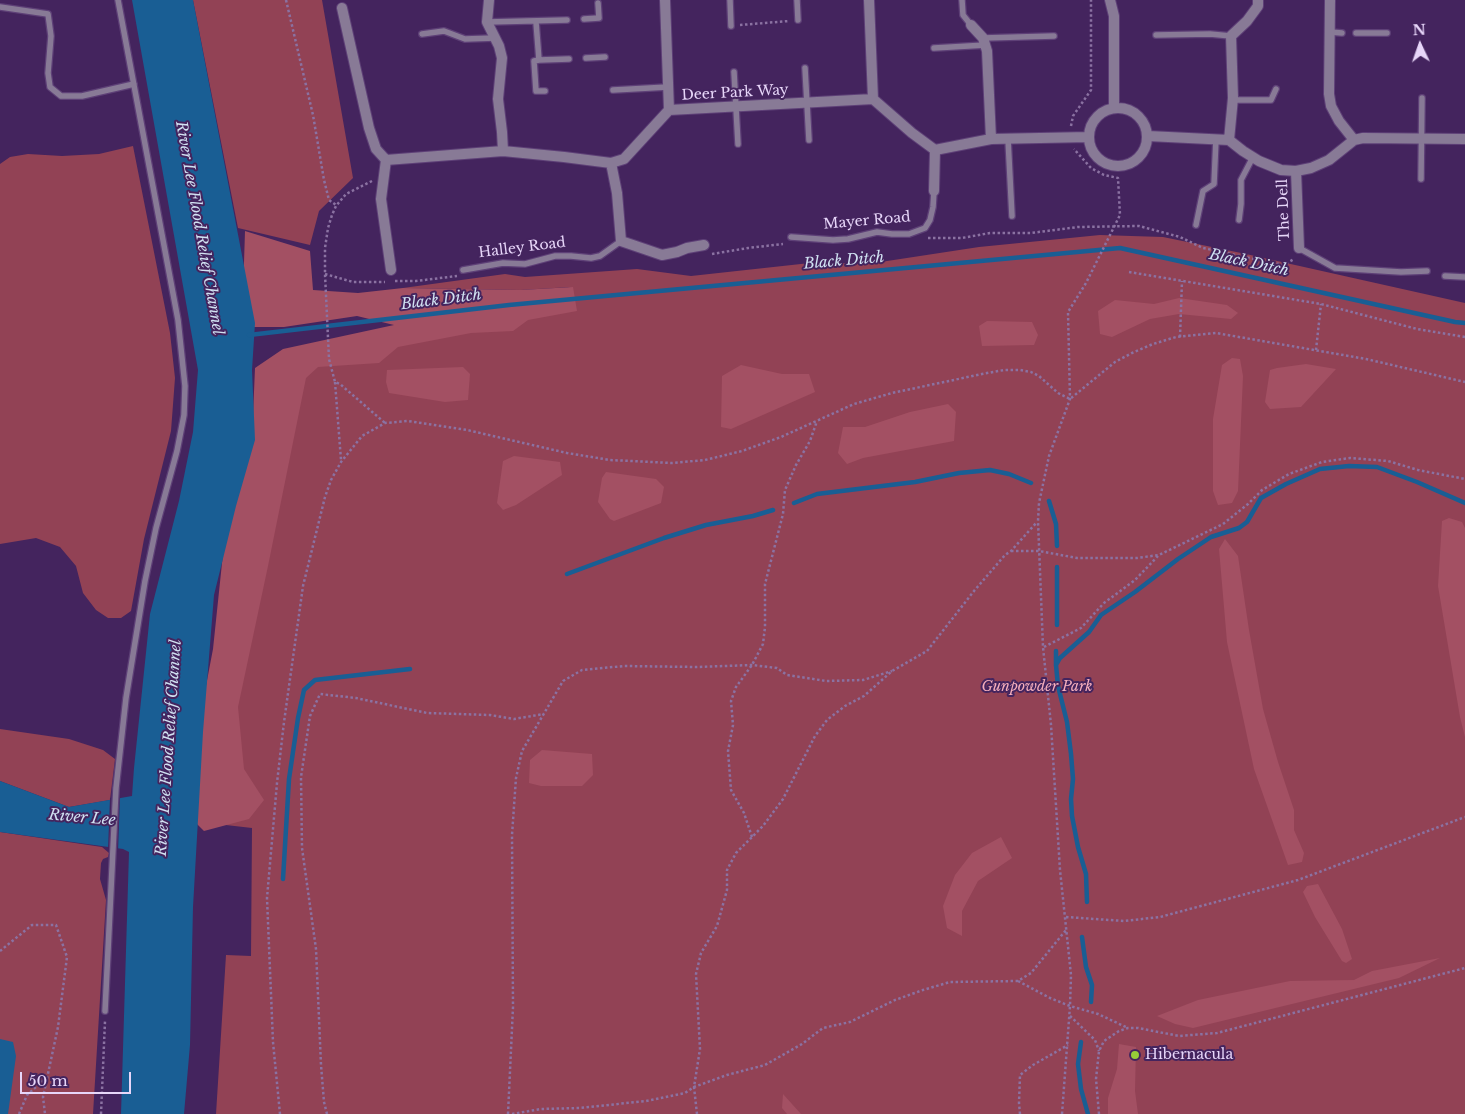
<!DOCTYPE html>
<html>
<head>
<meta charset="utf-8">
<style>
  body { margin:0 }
  #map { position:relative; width:1465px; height:1114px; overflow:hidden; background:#44245e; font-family:"Libre Baskerville",serif }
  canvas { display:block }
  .north { position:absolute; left:1395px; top:20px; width:50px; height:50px; -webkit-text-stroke:4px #44245e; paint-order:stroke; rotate:357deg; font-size:14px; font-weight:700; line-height:20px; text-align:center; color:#e7d6f9 }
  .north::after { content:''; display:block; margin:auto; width:18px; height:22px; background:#e7d6f9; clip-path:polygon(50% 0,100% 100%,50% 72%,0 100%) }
  .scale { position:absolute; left:20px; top:1072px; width:111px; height:22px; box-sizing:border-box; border:2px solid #e7d6f9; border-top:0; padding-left:6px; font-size:15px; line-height:18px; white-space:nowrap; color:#e7d6f9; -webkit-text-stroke:4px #44245e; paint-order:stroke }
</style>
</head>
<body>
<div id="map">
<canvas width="1465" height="1114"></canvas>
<div class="north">N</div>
<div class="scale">50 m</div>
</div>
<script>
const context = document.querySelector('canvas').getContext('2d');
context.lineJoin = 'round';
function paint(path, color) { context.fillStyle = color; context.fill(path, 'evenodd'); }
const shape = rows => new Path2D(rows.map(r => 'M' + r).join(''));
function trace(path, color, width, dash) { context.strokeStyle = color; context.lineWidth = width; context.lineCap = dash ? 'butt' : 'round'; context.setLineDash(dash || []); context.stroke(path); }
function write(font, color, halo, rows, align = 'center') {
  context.font = font + ' "Libre Baskerville",serif'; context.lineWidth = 4; context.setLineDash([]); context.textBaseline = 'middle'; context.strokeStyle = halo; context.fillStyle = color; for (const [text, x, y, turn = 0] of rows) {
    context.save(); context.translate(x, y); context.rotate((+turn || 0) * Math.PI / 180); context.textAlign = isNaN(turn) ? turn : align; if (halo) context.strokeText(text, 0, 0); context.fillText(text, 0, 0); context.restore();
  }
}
paint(shape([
  [193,0,322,0,353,178,319,211,310,245,238,228],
  [133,146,170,333,175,378,171,431,144,539,131,611,121,618,108,618,96,610,83,593,76,566,60,547,36,538,0,544,0,164,10,157,28,154,62,156,99,154],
  [1100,235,1163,237,1246,254,1465,303,1465,1114,216,1114,226,955,251,956,252,828,217,824,292,350,572,287,520,290,403,288,505,274,525,277,637,269,691,276,810,263,874,263,979,247],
  [0,729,69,739,103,750,115,759,110,800,69,807,0,781],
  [0,832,102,847,109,853,108,857,103,859,101,863,100,879,106,900,93,1114,0,1114]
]), '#924255');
paint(shape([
  [245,231,310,251,313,290,358,293,403,288,520,290,573,287,577,311,528,320,513,331,471,333,398,347,379,363,318,367,306,378,268,566,238,707,244,769,264,800,249,819,204,831,190,817,205,691,213,649,224,544,252,439,255,368,283,349,394,325,357,316,284,327,246,327,243,294],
  [1179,298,1227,305,1238,313,1231,319,1179,314,1150,319,1112,337,1100,334,1098,311,1115,300,1154,304],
  [987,321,1032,322,1038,335,1034,345,982,346,979,326],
  [1232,358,1240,359,1243,376,1238,491,1232,503,1218,505,1213,491,1213,419,1222,365],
  [1306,364,1336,369,1301,407,1270,409,1265,402,1270,370,1277,368],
  [741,365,782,374,809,374,815,392,731,429,721,427,722,376],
  [463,367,470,374,468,400,445,402,389,393,386,382,387,370],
  [948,404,956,412,954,441,863,458,847,464,838,453,843,427,865,427,910,412],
  [514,456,560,462,562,475,516,505,503,510,497,503,503,461],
  [606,472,656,479,664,487,661,503,614,521,610,519,598,502,602,478],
  [1449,518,1462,522,1465,528,1465,737,1460,717,1438,586,1442,521],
  [1225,539,1238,556,1249,630,1263,709,1278,762,1294,810,1294,830,1304,853,1302,862,1288,865,1254,769,1227,642,1219,549],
  [542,750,592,754,593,775,582,786,541,786,529,783,530,760],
  [1001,837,1012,858,978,881,962,911,962,936,947,928,943,906,955,875,972,853],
  [1318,884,1342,929,1352,959,1346,963,1342,961,1315,917,1303,892,1307,886],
  [1440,958,1399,978,1193,1028,1175,1024,1157,1016,1198,1000,1290,981,1354,980,1372,971],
  [1119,1044,1136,1047,1135,1091,1138,1114,1108,1114,1108,1098,1117,1069],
  [783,1094,801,1114,787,1114,782,1108]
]), '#a35063');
paint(shape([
  [132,0,193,0,255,323,252,370,255,440,236,506,214,595,203,732,193,907,190,1045,184,1114,121,1114,129,852,123,849,0,832,0,781,69,807,132,796,134,768,150,614,179,501,193,432,198,370],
  [0,1039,13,1042,16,1056,8,1114,0,1114]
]), '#195e94');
paint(shape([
  [120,796,118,852,108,850,110,798]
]), '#44245e');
trace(shape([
  [249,335,509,305,1120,248,1455,322,1465,323],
  [1049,501,1056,524,1057,546],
  [794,503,817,494,915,482,959,473,990,470,1009,474,1031,483],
  [567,574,664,538,706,525,753,516,773,510],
  [1057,625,1057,567],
  [1056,651,1056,665,1058,686,1067,722,1071,754,1073,779,1071,799,1072,816,1078,847,1086,874,1087,902],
  [1056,665,1060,658,1089,632,1101,615,1135,592,1178,559,1211,537,1239,528,1247,522,1261,498,1286,484,1320,469,1349,466,1377,467,1417,482,1465,503],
  [283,879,289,779,298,718,304,690,315,680,410,669],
  [1082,937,1086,967,1092,985,1091,1002],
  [1081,1042,1078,1064,1081,1089,1088,1114]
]), '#195e94', 4.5);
const service = shape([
  [730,0,731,26],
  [797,0,798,20],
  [962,0,963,15,971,25],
  [0,7,48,14,51,36,48,73,50,87,61,96,82,96,134,84],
  [584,19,599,18,598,3],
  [487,22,567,20],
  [536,22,539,60,569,59],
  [1330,32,1342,33],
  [1356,33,1387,33],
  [422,34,444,31,465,39,495,38],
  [1156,35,1210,34,1231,36],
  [983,38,1054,36],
  [934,48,986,45],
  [586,58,605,57],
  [539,60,534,61,536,91,545,91],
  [805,68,809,140],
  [734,72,738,144],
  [613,90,668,87],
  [1233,100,1271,100,1276,89],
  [1008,139,1012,216],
  [1421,179,1422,98],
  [1239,220,1241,204,1241,180,1253,157],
  [1196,225,1203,191,1214,184,1216,139],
  [791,237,833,240,848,239,877,232,892,234,909,234,925,228,930,220,933,207,934,191],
  [1299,248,1335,268,1401,272,1427,271],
  [463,270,503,263,525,264,555,256,571,256,591,258,600,256,621,241],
  [1445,276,1465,277],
  [105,1011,116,788,126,698,145,581,156,528,177,451,184,415,185,386,178,320,118,0]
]);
const minor = shape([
  [489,0,487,22,499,46,502,58,498,99,502,132,503,151],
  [665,0,669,110],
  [869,0,873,99],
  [1110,0,1114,16,1114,107],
  [1330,0,1329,94,1331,106,1339,121,1354,140],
  [342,8,369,128,376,149,386,160,503,151,564,157,611,163,624,159,669,110,873,99,912,133,935,150,991,139,1089,137],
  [971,25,983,38,987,51,991,139],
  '1089 137a29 29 0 1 1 58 0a29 29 0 1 1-58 0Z',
  [1148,136,1229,140,1243,151,1259,161,1281,170,1296,171,1311,168,1329,160,1354,140,1363,138,1465,139],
  [1229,140,1233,98,1231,36,1247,21,1258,6,1258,0],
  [386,160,381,199,391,270],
  [611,163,617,193,621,241,662,255,677,252,687,248,704,245],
  [1296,171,1299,248],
  [934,191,935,150]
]);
trace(service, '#5e4077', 8);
trace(minor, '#5e4077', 12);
trace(shape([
  [286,0,313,115,324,180,329,200,336,205],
  [740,25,789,21],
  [1071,126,1073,116,1091,90,1091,0],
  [372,181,346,194,336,206,332,215,328,228,325,248,325,274,329,359,335,382,340,384,385,423],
  [928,238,962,238,990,233,1031,233,1078,227,1139,226,1180,237,1203,248,1273,263,1284,265,1294,259],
  [712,254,748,248,783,244],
  [1129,272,1321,304,1417,329,1465,337],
  [325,274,353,282,385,282],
  [395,281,416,281,457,276],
  [1180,337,1182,281],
  [1316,350,1321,304],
  [335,382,341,460],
  [1011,551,1039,551,1077,558,1137,558,1159,555,1223,524,1248,504,1262,490,1289,474,1322,462,1350,458,1388,461,1418,470,1465,479],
  [1044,647,1081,628,1104,603,1135,580,1158,556],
  [752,837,744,813,731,790,728,751,733,725,731,701,736,687,752,665,763,644,765,627,765,584,783,514,785,490,796,465,810,441,817,421],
  [1066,917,1124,921,1160,917,1298,880,1465,817],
  [0,951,32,925,56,925,67,957,58,1027,43,1097,45,1114],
  [1018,981,1050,998,1070,1006,1098,1014,1128,1028],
  [1070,1016,1095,1040,1099,1051],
  [19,1114,27,1095,46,1078],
  [101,1114,105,1021],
  [280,1114,273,1042,267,898,277,783,284,722,303,586,325,497,331,480,341,462,362,436,385,423,408,421,467,430,567,453,610,460,672,463,705,460,742,451,781,437,854,404,892,393,982,374,1004,370,1020,370,1031,372,1039,376,1058,393,1070,399,1115,362,1132,353,1153,344,1176,337,1216,333,1366,359,1465,382],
  [327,1114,324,1102,321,1065,316,949,302,848,301,777,310,716,320,694,356,698,427,713,490,715,514,719,544,714],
  [508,1114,513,1007,512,835,516,778,522,751,563,681,582,670,624,666,697,667,752,665,777,668,787,675,826,681,863,680,892,671],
  [512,1114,541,1109,580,1108,646,1101,685,1093,694,1087,727,1075,765,1065,802,1044,823,1028,850,1022,895,1000,923,990,950,982,1018,981,1031,973,1066,930],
  [697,1114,694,1087,700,1049,696,974,701,953,717,926,727,890,727,870,736,853,763,826,783,799,815,736,827,720,845,706,864,696,892,671,927,651,974,591,1005,555,1011,551,1037,522],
  [1020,1114,1019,1103,1020,1075,1033,1065,1068,1045],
  [1062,1114,1070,1006,1071,975,1060,870,1051,725,1043,647,1038,521,1039,503,1049,456,1070,399,1068,312,1086,283,1120,215,1118,178,1104,175,1091,168,1074,149],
  [1099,1114,1096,1079,1099,1051,1104,1041,1119,1031,1128,1028,1138,1028,1179,1036,1217,1033,1465,968]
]), '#8b72a2', 2.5, [2.5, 2.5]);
trace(service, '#887a96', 5.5);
trace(minor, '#887a96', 10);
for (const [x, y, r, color] of [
  [1135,1055,5,"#97cc38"]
]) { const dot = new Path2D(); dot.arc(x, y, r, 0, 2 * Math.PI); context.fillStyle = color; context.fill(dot); trace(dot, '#44245e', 2); }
write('14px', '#e7d6f9', '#44245e', [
  ["Deer Park Way",735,93,-3],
  ["The Dell",1284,210,-92],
  ["Mayer Road",867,221,-5],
  ["Halley Road",522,248,-7]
]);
write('italic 14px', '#f6afbc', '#44245e', [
  ["Gunpowder Park",1037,687]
]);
write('14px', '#e7d6f9', '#44245e', [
  ["Hibernacula",1145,1055]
], 'left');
write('italic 15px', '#d1e2f2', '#44245e', [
  ["River Lee Flood Relief Channel",199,228,80],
  ["Black Ditch",844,261,-5],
  ["Black Ditch",1249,263,12],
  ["Black Ditch",441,300,-7],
  ["River Lee Flood Relief Channel",169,748,-86],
  ["River Lee",82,818,5]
]);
</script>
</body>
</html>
